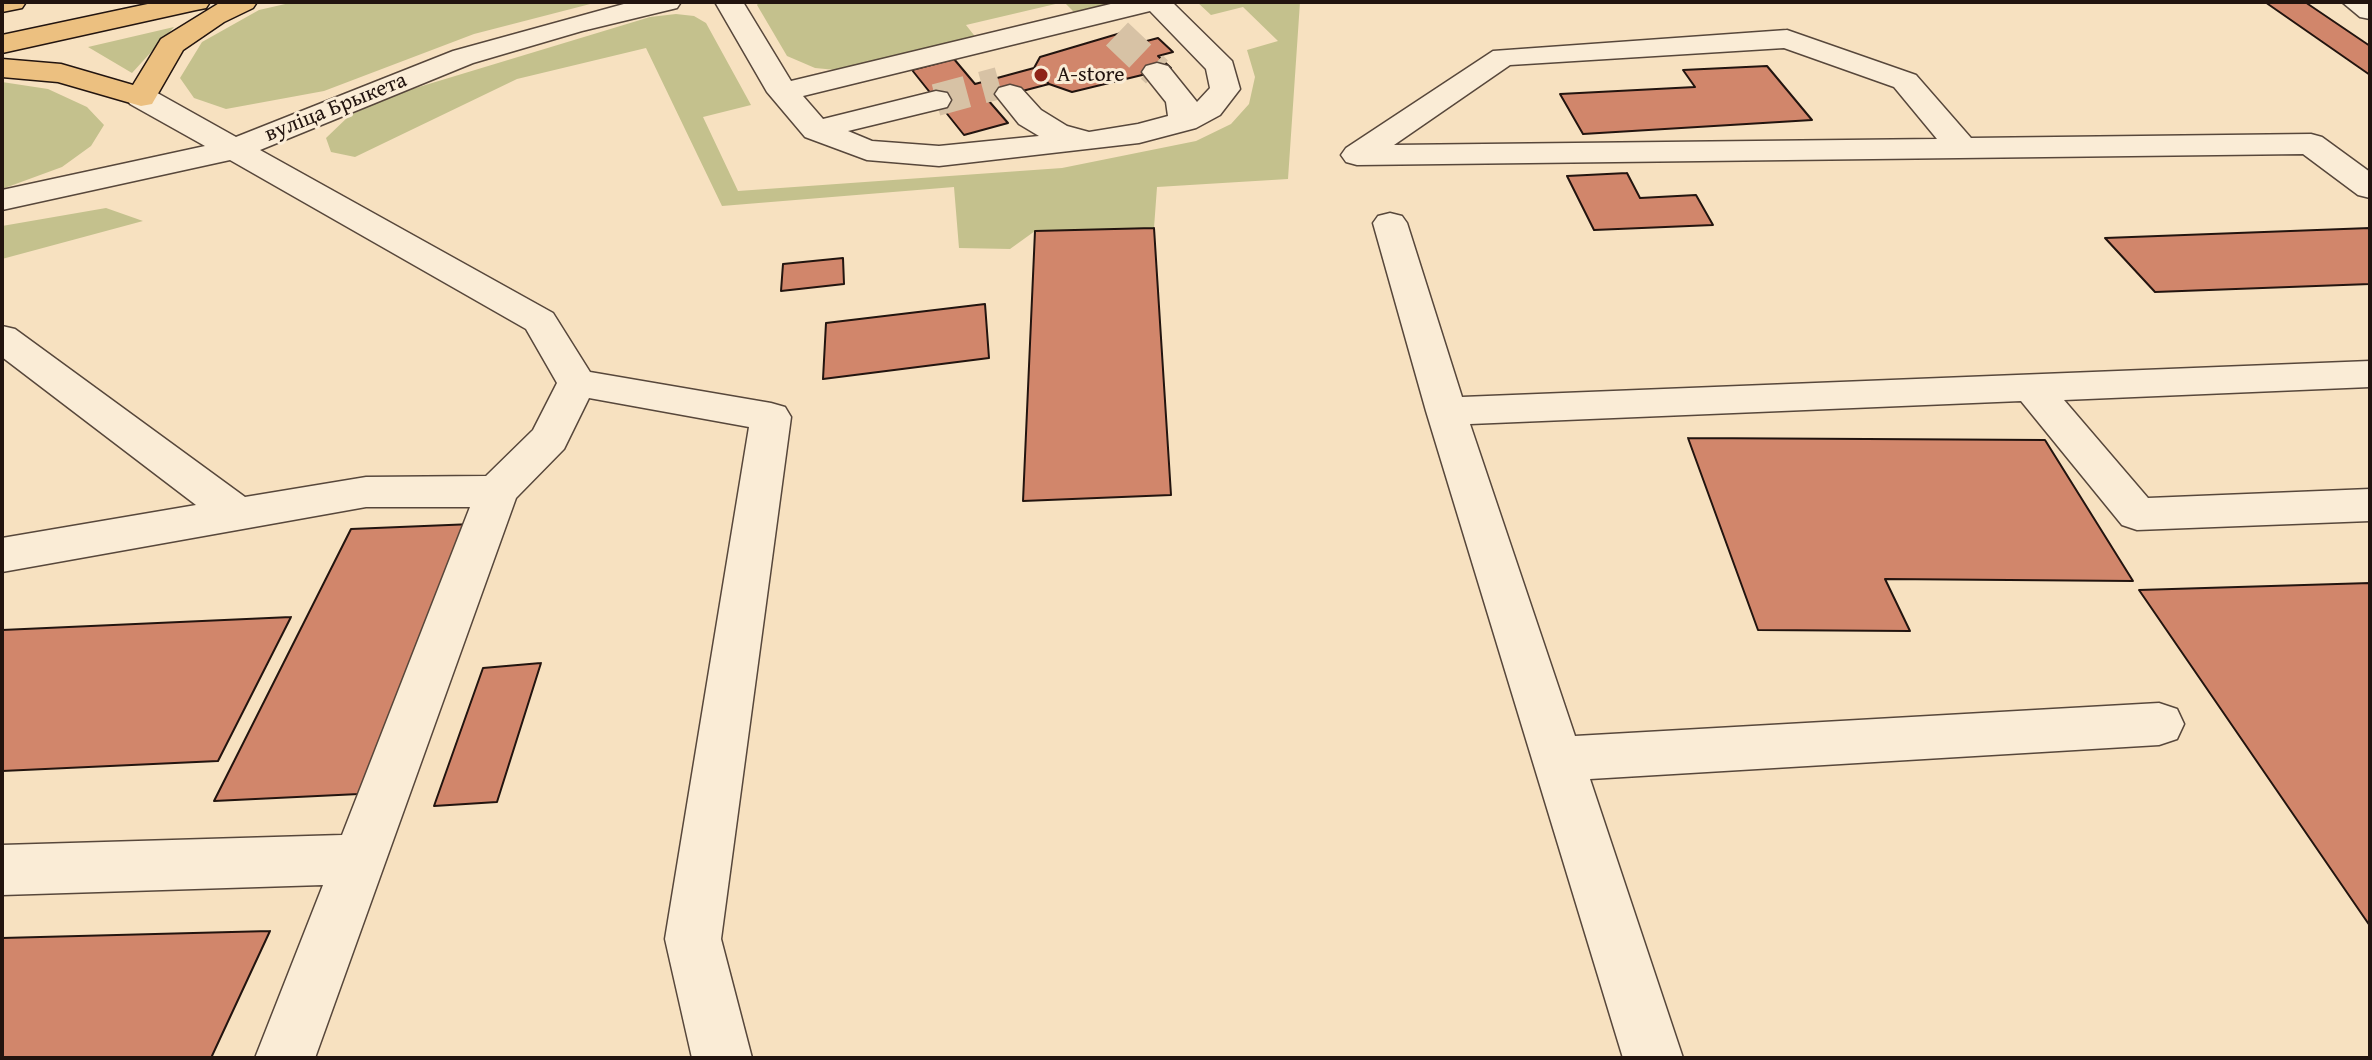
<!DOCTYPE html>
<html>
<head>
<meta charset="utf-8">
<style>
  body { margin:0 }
  #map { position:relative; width:2372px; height:1060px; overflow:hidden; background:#f7e1c0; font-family:"Gentium Book Plus",serif }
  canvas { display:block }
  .frame { position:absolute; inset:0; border:4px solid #22140f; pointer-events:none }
</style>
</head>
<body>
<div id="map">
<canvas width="2372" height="1060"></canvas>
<div class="frame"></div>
</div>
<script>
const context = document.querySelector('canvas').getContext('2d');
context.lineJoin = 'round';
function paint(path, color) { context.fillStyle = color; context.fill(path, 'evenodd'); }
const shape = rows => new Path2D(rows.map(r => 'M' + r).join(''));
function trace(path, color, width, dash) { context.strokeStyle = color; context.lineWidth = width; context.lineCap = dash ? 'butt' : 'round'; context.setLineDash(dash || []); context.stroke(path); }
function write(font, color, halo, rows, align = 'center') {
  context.font = font + ' "Gentium Book Plus",serif'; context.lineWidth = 6; context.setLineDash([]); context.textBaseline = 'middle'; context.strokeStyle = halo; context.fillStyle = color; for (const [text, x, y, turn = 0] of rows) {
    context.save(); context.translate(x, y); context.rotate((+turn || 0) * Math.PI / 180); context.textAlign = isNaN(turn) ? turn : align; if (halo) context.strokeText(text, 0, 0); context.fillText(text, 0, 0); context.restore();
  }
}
paint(shape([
  [294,2,598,2,474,34,324,91,226,109,194,98,180,78,202,42,259,10],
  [759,2,1117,2,1110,7,1077,15,1064,2,966,25,977,39,836,70,815,68,787,56,757,5],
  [1197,2,1300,2,1288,179,1157,187,1154,228,1035,231,1010,249,959,248,954,187,722,206,646,48,517,79,355,157,331,152,326,138,350,115,399,93,650,17,676,14,694,16,706,23,751,105,703,117,738,191,1062,168,1196,141,1231,124,1249,104,1255,77,1247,50,1278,41,1243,7,1211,15],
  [174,27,132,73,88,47],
  [2,82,48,89,87,107,104,125,91,146,62,167,2,189],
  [106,208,143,221,2,259,2,226]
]), '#c4c18d');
const building = shape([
  [2265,2,2305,2,2370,46,2370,75,2265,2],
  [1131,30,1143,42,1158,38,1173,52,1158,56,1171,68,1072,92,1049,84,1034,68,1040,57,1131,30],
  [954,59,975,84,1034,68,1049,84,988,100,1008,123,964,135,912,70,954,59],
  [1767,66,1812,120,1583,134,1560,94,1695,87,1683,70,1767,66],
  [1627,173,1640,198,1696,195,1713,225,1594,230,1567,176,1627,173],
  [1154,228,1171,495,1023,501,1035,231,1154,228],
  [2370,228,2370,284,2155,292,2105,238,2370,228],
  [843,258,844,284,781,291,783,264,843,258],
  [985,304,989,358,823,379,826,323,985,304],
  [1688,438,2045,440,2133,581,1885,579,1910,631,1758,630,1688,438],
  [473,524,359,794,214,801,351,529,473,524],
  [2370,583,2370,926,2139,590,2370,583],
  [291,617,218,761,2,771,2,630,291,617],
  [541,663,497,802,434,806,483,668,541,663],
  [270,931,211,1058,2,1058,2,938,270,931]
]);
paint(building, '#d1866b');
trace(building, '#22140f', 2);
trace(shape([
  [1117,34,1157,72],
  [936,100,999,83]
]), '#d7c2a5', 32, [32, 16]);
const minor = shape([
  [631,2,681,2,677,8,582,31,473,63,260,150,553,313,590,372,771,403,785,407,791,417,721,939,752,1058,692,1058,665,939,749,427,589,398,564,449,516,498,315,1058,255,1058,323,885,2,895,2,845,342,835,470,507,366,507,2,572,2,538,196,505,2,357,2,326,15,329,245,497,366,477,486,476,533,430,557,383,526,329,230,160,2,210,2,190,205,146,130,104,126,97,130,90,141,88,152,90,236,137,453,51,631,2],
  [715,2,743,2,791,81,1119,2,1172,2,1232,61,1240,89,1220,115,1196,128,1139,143,939,166,867,160,805,137,767,92,715,2],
  [1150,11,1206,69,1210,88,1197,102,1168,66,1157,63,1146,66,1142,72,1166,102,1168,116,1138,124,1089,132,1067,126,1041,110,1021,88,1010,85,999,88,995,94,1019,124,1039,136,939,146,872,141,848,131,947,107,951,100,947,93,936,91,823,119,803,96,1150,11],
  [2342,2,2370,2,2370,19,2360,17,2342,2],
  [1787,30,1916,75,1971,138,2311,134,2322,137,2370,172,2370,198,2358,195,2303,154,1357,165,1346,162,1341,155,1346,148,1493,51,1787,30],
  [1784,48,1894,87,1937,139,1394,145,1510,65,1784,48],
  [1390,213,1402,216,1407,223,1462,397,2370,361,2370,387,2064,400,2148,498,2370,489,2370,521,2137,530,2122,525,2021,401,1470,424,1575,736,2159,703,2177,709,2184,724,2177,739,2159,745,1590,779,1683,1058,1623,1058,1426,411,1373,223,1378,216,1390,213]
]);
const highway = shape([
  [2,2,26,2,22,8,2,12,2,2],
  [157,2,210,2,206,8,196,10,2,53,2,35,157,2],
  [221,2,257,2,253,8,224,22,183,50,152,104,141,106,58,82,2,77,2,59,61,64,133,85,161,39,221,2]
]);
trace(minor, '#57473b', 3);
trace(highway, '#22140f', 3);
paint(minor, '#faecd6');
paint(highway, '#ecc080');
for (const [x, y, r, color] of [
  [1041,75,8,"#8f2418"]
]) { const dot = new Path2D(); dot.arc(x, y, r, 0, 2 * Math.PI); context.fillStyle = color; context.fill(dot); trace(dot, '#faecd6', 3); }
write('22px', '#22140f', '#faecd6', [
  ["А-store",1057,75]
], 'left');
write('22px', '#22140f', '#faecd6', [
  ["вуліца Брыкета",336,108,-22]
]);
</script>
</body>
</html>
